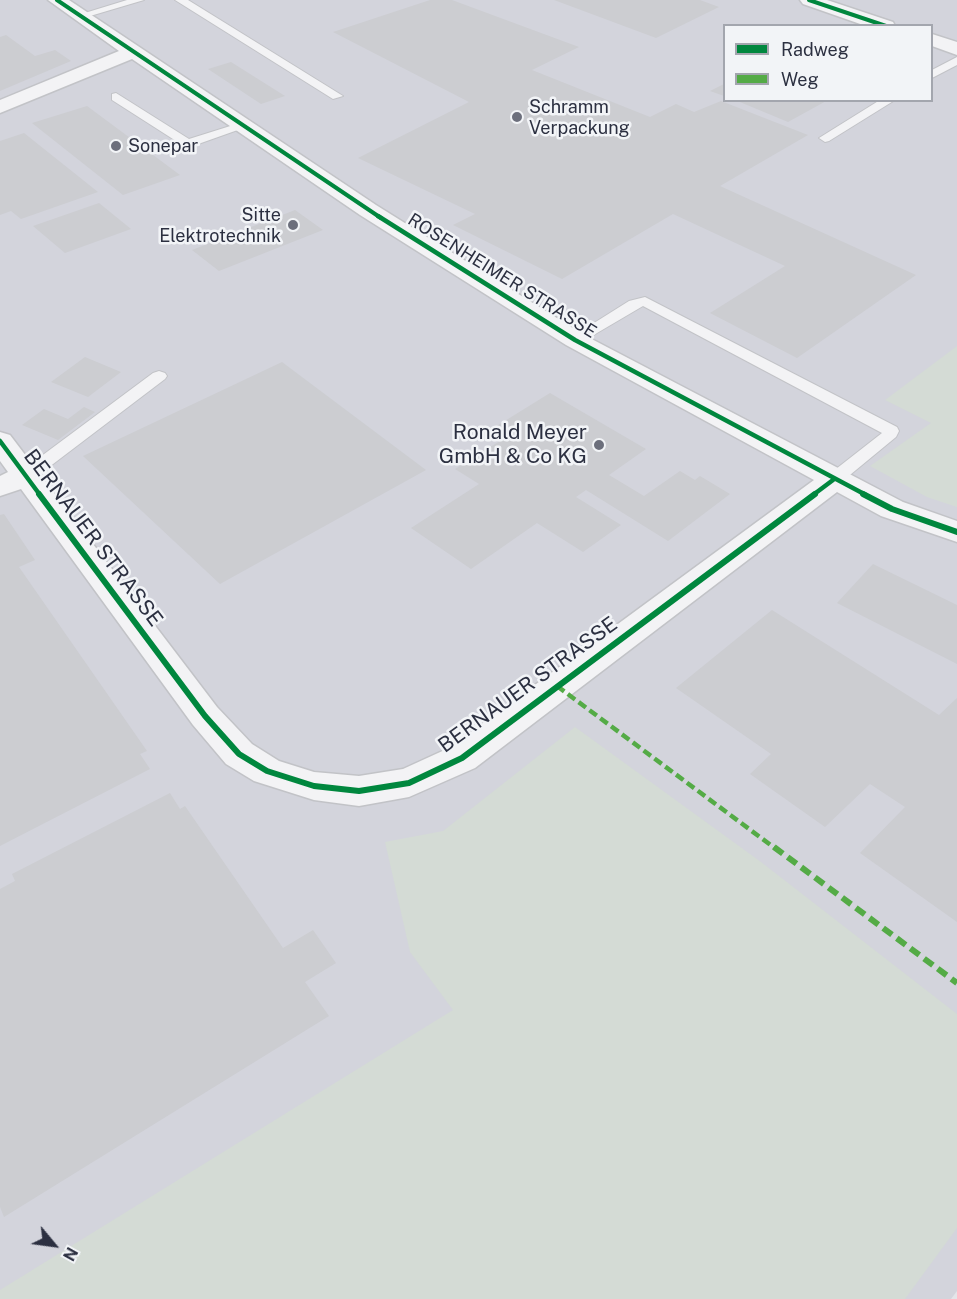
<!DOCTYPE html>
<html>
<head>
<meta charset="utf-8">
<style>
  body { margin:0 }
  #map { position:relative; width:957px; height:1299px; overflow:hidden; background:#e4e5e9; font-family:"Public Sans",sans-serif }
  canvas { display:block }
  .legend { position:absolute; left:723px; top:24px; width:210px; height:78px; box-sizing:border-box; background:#f2f4f7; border:2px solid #a3a6ae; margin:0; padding:8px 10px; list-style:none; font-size:18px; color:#2c3041 }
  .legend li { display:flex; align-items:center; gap:12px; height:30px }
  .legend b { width:30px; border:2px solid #a3a6ae }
  .north { position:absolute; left:24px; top:1215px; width:60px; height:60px; -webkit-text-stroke:4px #f2f4f7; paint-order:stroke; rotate:119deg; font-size:16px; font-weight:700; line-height:24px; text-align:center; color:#2c3041 }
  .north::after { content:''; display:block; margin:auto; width:21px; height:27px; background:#2c3041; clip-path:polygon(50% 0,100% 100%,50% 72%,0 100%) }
</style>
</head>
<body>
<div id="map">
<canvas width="957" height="1299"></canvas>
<ul class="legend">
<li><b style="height:8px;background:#00873e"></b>Radweg</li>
<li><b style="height:8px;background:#54ab46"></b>Weg</li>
</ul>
<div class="north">N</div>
</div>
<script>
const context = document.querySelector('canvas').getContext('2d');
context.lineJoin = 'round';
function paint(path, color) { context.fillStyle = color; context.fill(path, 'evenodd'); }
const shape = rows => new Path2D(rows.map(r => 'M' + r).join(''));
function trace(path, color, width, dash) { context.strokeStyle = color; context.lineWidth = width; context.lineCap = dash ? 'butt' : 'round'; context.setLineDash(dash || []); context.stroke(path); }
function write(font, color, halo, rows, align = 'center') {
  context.font = font + ' "Public Sans",sans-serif'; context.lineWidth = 5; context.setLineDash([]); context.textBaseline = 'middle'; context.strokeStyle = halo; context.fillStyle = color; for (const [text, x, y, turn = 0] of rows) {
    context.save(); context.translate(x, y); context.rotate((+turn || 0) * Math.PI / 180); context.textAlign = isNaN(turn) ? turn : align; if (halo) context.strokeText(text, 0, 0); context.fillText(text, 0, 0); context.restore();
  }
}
paint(shape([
  [0,0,957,0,957,1291,951,1299,0,1299],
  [724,26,932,26,932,100,724,100]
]), '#d3d4dc');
paint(shape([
  [957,346,957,507,927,497,870,466,931,423,885,400],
  [575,727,761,862,957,1014,957,1228,905,1299,0,1299,0,1290,453,1010,410,952,385,842,443,831]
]), '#d4dbd5');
paint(shape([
  [430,0,452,0,579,47,532,70,650,117,676,104,694,112,721,101,808,135,720,186,916,275,797,358,710,313,785,266,673,214,562,279,453,225,475,214,358,158,469,102,333,32],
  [554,0,700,0,719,7,656,38],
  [6,35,35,56,55,50,71,61,0,91,0,37],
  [231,62,285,96,261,104,208,69],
  [724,84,724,96,710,91],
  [735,100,828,100,788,122],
  [87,106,180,175,123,195,32,123],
  [24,133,98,192,21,219,11,211,0,215,0,141],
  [99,203,131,229,65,253,33,226],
  [295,210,323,230,219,271,192,250],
  [85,357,121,372,88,397,51,382],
  [282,362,426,470,220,584,83,456],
  [550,393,646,449,609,475,644,496,680,471,695,480,700,476,730,494,668,541,586,490,576,497,621,525,583,552,537,523,471,569,411,528,479,484,455,469,500,441,487,432],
  [84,407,95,412,58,440,22,425,44,409,68,419],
  [4,514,35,560,19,567,147,751,140,754,150,769,0,846,0,515],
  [873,564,957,605,957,664,837,603],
  [772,610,939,715,957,698,957,922,860,853,905,807,870,784,825,827,750,774,771,754,676,688],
  [170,793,180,809,185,806,283,948,313,930,336,963,305,982,329,1016,4,1217,0,1207,0,889,15,881,12,874]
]), '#cccdd1');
const service = shape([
  [127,0,144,0,80,19,75,16,127,0],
  [175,0,188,0,343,96,333,99,175,0],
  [957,57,957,65,932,78,932,70,957,57],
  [116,93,189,139,243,122,249,126,187,148,112,100,112,94,116,93],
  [880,100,895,100,829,141,825,142,819,138,880,100],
  [645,297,897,427,899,431,896,437,839,484,827,484,824,480,827,476,882,433,643,306,580,343,570,343,567,340,629,301,645,297],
  [159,371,165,373,167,376,165,379,32,480,20,480,17,476,20,472,153,373,159,371]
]);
const minor = shape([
  [48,0,69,0,376,205,584,335,903,502,957,521,957,542,881,516,837,492,475,768,409,797,359,806,314,800,254,781,226,764,193,725,21,489,0,496,0,476,8,472,0,461,0,432,10,435,217,707,252,744,279,761,314,772,359,776,403,769,449,748,814,480,566,345,360,215,132,59,0,113,0,100,119,51,48,0],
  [800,0,827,0,893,22,895,26,866,26,803,4,800,0],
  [932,34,957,42,957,55,932,46,932,34]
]);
trace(service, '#c2c3c7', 2);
trace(minor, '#c2c3c7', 3);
paint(service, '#f3f3f5');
paint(minor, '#f3f3f5');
trace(shape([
  [557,686,776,849]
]), '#54ab46', 4.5, [9, 4.5]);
trace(shape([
  [774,847,957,983]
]), '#54ab46', 6, [11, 6]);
trace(shape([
  [57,0,381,218],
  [809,0,886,26]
]), '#00873e', 4);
trace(shape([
  [378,216,575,340,866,495],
  [0,441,40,495],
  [813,495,833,480]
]), '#00873e', 4.5);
trace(shape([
  [39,494,205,716,239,754,267,771,314,786,359,791,409,783,462,758,815,494],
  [863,494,892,509,957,532]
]), '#00873e', 6);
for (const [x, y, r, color] of [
  [517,117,6,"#6c6f7c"],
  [116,146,6,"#6c6f7c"],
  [293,225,6,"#6c6f7c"],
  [599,445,6,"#6c6f7c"]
]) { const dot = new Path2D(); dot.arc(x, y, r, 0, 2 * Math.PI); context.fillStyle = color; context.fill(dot); trace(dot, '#f2f4f7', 2); }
write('18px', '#2c3041', '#f2f4f7', [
  ["Schramm",529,107],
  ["Verpackung",529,128],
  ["Sonepar",128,146],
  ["Sitte",281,215,"right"],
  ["Elektrotechnik",281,236,"right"]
], 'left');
write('18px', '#2c3041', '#f2f4f7', [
  ["ROSENHEIMER STRASSE",502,276,32]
]);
write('21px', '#2c3041', '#f2f4f7', [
  ["Ronald Meyer",587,433],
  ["GmbH & Co KG",587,457]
], 'right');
write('21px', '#2c3041', '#f2f4f7', [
  ["BERNAUER STRASSE",93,538,53],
  ["BERNAUER STRASSE",528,685,-36]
]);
</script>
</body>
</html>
